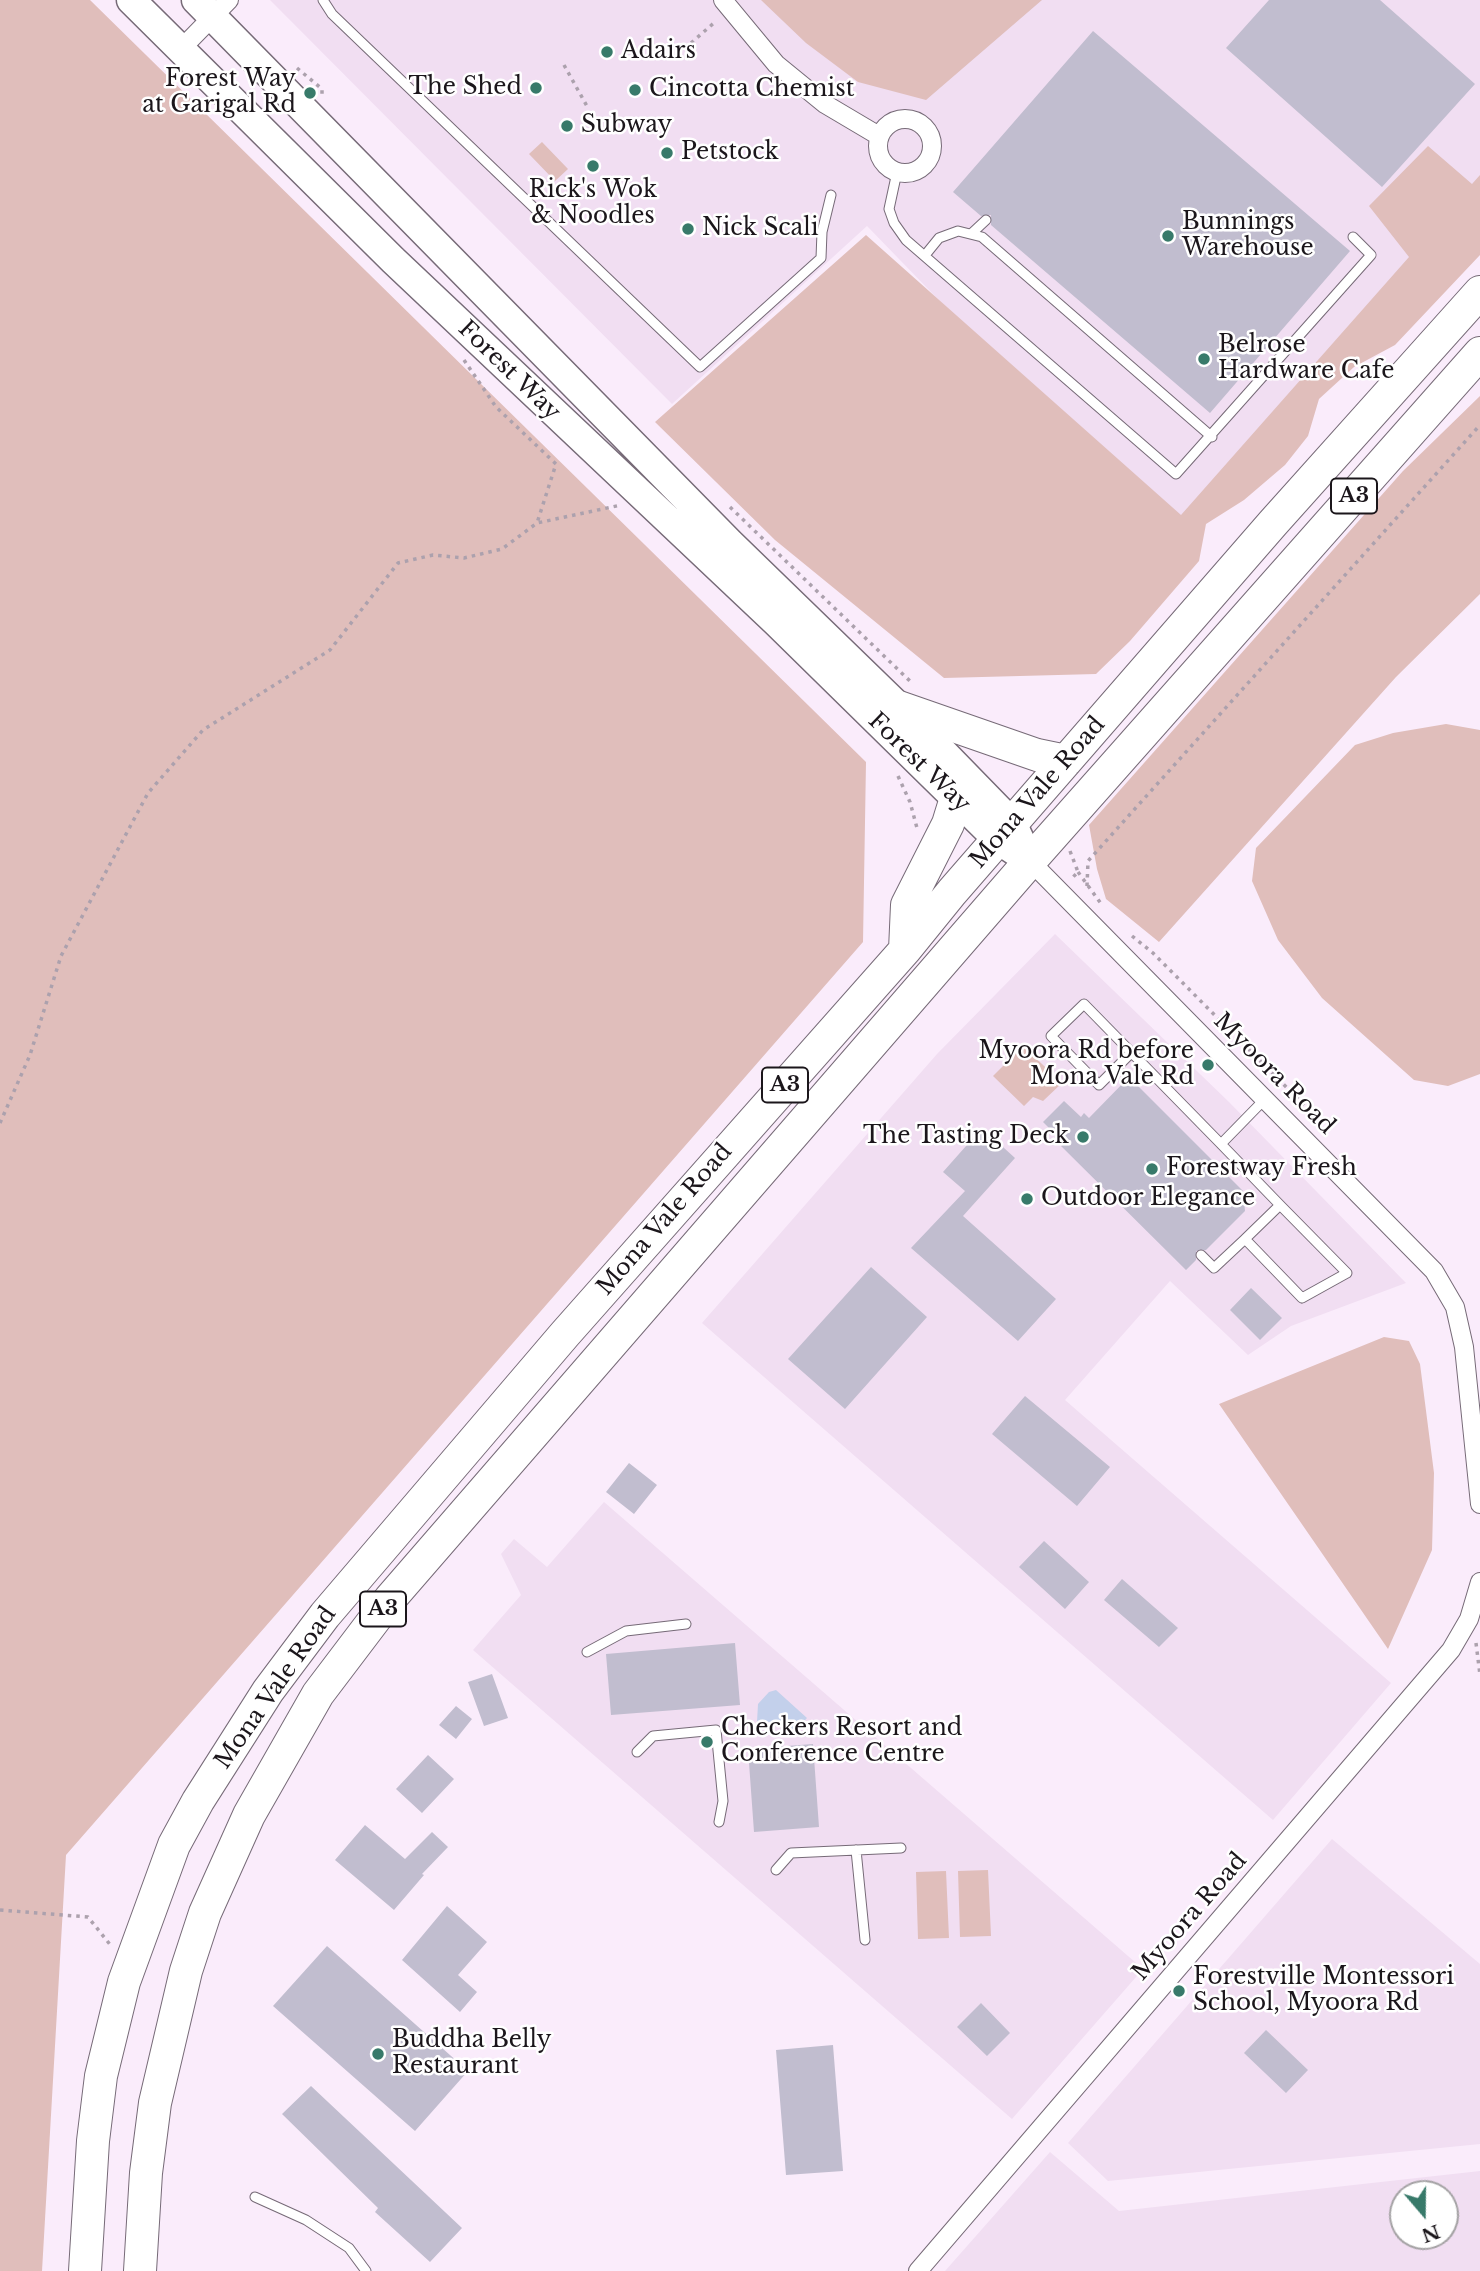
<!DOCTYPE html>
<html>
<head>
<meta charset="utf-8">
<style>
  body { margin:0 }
  #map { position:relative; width:1480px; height:2271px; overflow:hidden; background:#faecfb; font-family:"Libre Baskerville",serif }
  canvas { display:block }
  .north { position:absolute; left:1389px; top:2180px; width:70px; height:70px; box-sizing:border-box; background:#fff; border:2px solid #a4a2a4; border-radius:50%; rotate:160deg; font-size:19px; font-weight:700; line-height:28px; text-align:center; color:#1b161b }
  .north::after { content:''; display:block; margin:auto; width:24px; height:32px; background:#387a6a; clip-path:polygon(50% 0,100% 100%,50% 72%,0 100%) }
</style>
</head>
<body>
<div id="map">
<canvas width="1480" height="2271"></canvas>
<div class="north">N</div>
</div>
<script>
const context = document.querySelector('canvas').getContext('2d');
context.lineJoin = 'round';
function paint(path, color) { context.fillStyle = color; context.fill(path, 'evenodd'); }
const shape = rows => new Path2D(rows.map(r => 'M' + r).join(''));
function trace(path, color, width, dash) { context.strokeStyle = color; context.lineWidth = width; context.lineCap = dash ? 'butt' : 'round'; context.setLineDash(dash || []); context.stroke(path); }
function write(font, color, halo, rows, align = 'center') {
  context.font = font + ' "Libre Baskerville",serif'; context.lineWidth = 5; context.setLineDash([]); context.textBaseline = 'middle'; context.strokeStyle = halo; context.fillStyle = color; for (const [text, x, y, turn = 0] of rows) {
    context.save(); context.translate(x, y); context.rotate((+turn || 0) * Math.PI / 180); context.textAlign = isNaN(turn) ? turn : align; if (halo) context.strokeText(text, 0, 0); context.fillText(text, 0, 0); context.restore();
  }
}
paint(shape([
  [270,0,1480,0,1480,181,1181,524,1090,456,867,226,672,404],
  [1055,934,1229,1102,1406,1283,1291,1326,1248,1355,1170,1281,1065,1400,1391,1683,1273,1820,702,1323,937,1054],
  [604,1502,1143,1969,1012,2119,473,1650,521,1595,501,1554,514,1539,547,1567],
  [1332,1839,1480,1964,1480,2144,1108,2181,1068,2143],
  [1050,2152,1119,2211,1480,2171,1480,2271,945,2271],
  [1403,2194,1445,2194,1445,2236,1403,2236]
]), '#f1def2');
paint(shape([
  [0,0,90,0,866,762,863,942,66,1855,42,2271,0,2271],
  [761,0,1042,0,926,100,858,82,806,43],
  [542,142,568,169,555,181,529,154],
  [1428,146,1472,184,1480,175,1480,255,1395,345,1354,367,1319,399,1308,436,1285,465,1244,500,1206,524,1199,561,1130,641,1096,674,944,678,775,540,655,422,866,235,1181,515,1409,257,1369,206],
  [1480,396,1480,594,1396,677,1159,942,1106,899,1097,869,1089,825,1403,471],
  [1446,724,1480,730,1480,1074,1448,1086,1414,1080,1322,998,1278,940,1252,881,1256,848,1355,745,1393,733],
  [1023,1046,1062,1083,1043,1101,1033,1097,1024,1106,993,1076],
  [1384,1337,1409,1341,1420,1364,1434,1473,1432,1550,1388,1649,1219,1404],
  [988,1870,991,1936,960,1937,958,1871],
  [946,1871,949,1938,918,1939,916,1872]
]), '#e0bebb');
paint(shape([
  [776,1690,807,1718,793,1733,781,1722,757,1722,758,1704,769,1692]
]), '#c3d0eb');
paint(shape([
  [1269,0,1380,0,1475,84,1382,187,1226,48],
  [1093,31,1350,251,1210,413,991,225,991,215,981,216,953,192],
  [1129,1077,1243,1191,1245,1211,1206,1250,1196,1251,1196,1260,1186,1270,1061,1146,1064,1143,1043,1122,1064,1101,1081,1117,1084,1113,1089,1118],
  [982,1128,1015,1158,963,1216,1056,1299,1018,1341,911,1248,965,1191,943,1172],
  [871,1267,927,1317,845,1409,788,1359],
  [1251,1288,1282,1318,1260,1340,1230,1310],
  [1025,1396,1110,1467,1077,1506,992,1434],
  [629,1463,657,1485,634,1514,606,1492],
  [1044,1541,1089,1582,1065,1609,1019,1567],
  [1122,1579,1178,1628,1159,1647,1104,1600],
  [735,1643,740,1705,611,1715,606,1654],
  [492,1674,508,1718,484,1726,468,1682],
  [456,1706,472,1719,456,1739,439,1725],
  [813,1744,819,1827,754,1832,748,1749],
  [428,1755,454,1779,422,1813,396,1789],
  [365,1825,405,1859,432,1832,448,1847,422,1874,424,1875,394,1910,335,1860],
  [447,1906,487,1942,458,1975,477,1992,460,2012,402,1960],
  [327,1946,468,2071,415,2131,273,2006],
  [981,2003,1010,2033,987,2056,957,2027],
  [1266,2030,1308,2070,1286,2093,1244,2053],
  [833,2045,843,2171,786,2175,776,2050],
  [311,2086,462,2228,430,2262,375,2212,378,2208,282,2114]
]), '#c1bdcf');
const lane = shape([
  [323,0,332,14,700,367,821,258,822,232,831,195],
  [897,172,889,209,894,223,906,240,1176,474,1371,255,1353,237],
  [971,234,986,220],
  [926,254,939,238,958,231,982,237,1212,437],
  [1131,1053,1099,1085,1051,1036,1084,1004,1221,1144,1280,1205,1347,1273,1302,1298,1245,1239,1280,1205],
  [1221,1144,1264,1100],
  [1201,1255,1214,1268,1245,1239],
  [587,1652,626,1631,686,1624],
  [637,1752,653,1736,716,1730,723,1801,719,1822],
  [856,1850,865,1940],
  [776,1870,791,1853,901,1848],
  [255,2197,306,2220,349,2248,366,2271]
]);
const street = shape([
  [723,0,776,64,825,104,879,136],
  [181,49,229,0],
  '878 146a27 27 0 1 1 54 0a27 27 0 1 1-54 0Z',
  [1030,861,1434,1271,1455,1307,1464,1347,1480,1504],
  [918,2271,1451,1650,1469,1619,1480,1582]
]);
const primary = shape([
  [131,0,393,260,776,622,997,839,1030,861],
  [196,0,730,543,899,707,1012,823,1021,842]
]);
const highway = shape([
  [899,707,1037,755,1066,761],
  [905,950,907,905,948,824,956,798],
  [85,2271,93,2141,101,2076,124,1982,174,1845,198,1801,268,1691,325,1615,565,1334,905,950,952,892,1273,523,1480,292],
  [140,2271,146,2173,155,2103,186,1971,205,1913,249,1815,318,1694,390,1599,1030,861,1480,353]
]);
trace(lane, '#766a77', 11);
trace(street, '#766a77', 20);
trace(primary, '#766a77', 31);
trace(highway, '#766a77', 34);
trace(shape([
  [691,43,715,22],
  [564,65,588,108],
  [297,68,322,89,322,94],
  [464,360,496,407,556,464,537,523],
  [730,507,913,684],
  [898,776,910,802,917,828],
  [1070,851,1078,872,1072,878],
  [1078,872,1102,905],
  [1087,886,1088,861,1480,425],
  [1132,936,1153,953,1312,1113],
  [0,1123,30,1055,61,956,148,793,203,730,330,650,398,563,433,555,464,558,502,549,537,523,621,505],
  [1476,1643,1480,1675],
  [0,1910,88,1917,112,1947]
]), '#aca1ad', 3.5, [3.5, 5]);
trace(lane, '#fff', 9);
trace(street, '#fff', 18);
trace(primary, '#fff', 28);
trace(highway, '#fff', 32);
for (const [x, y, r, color] of [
  [607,52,7,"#387a6a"],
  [536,88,7,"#387a6a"],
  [635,90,7,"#387a6a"],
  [310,93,7,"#387a6a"],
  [567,126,7,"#387a6a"],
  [667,153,7,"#387a6a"],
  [593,166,7,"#387a6a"],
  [688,229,7,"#387a6a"],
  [1168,236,7,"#387a6a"],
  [1204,359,7,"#387a6a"],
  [1208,1065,7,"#387a6a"],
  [1083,1137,7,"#387a6a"],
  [1152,1169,7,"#387a6a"],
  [1027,1199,7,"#387a6a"],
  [707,1742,7,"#387a6a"],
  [1179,1991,7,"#387a6a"],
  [378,2054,7,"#387a6a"]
]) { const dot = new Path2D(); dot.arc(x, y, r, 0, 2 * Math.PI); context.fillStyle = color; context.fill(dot); trace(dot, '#fff', 2.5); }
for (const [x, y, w] of [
  [1354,496,46],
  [785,1085,46],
  [383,1609,46]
]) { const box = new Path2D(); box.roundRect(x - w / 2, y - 17.5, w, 35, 5); context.fillStyle = '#fff'; context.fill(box); trace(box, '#1b161b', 2); }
write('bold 21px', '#1b161b', null, [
  ["A3",1354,496],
  ["A3",785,1085],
  ["A3",383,1609]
]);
write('23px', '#1b161b', '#fff', [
  ["Adairs",621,52],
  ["Forest Way",296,80,"right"],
  ["at Garigal Rd",296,106,"right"],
  ["The Shed",522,88,"right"],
  ["Cincotta Chemist",649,90],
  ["Subway",581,126],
  ["Petstock",681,153],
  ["Rick's Wok",593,191,"center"],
  ["& Noodles",593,217,"center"],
  ["Bunnings",1182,223],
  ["Warehouse",1182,249],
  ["Nick Scali",702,229],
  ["Belrose",1218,346],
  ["Hardware Cafe",1218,372],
  ["Myoora Rd before",1194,1052,"right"],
  ["Mona Vale Rd",1194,1078,"right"],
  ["The Tasting Deck",1069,1137,"right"],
  ["Forestway Fresh",1166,1169],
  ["Outdoor Elegance",1041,1199],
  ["Checkers Resort and",721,1729],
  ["Conference Centre",721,1755],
  ["Forestville Montessori",1193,1978],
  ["School, Myoora Rd",1193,2004],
  ["Buddha Belly",392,2041],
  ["Restaurant",392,2067]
], 'left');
write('23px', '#1b161b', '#fff', [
  ["Forest Way",509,371,44],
  ["Forest Way",919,763,44],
  ["Mona Vale Road",1038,793,-49],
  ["Myoora Road",1274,1074,45],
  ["Mona Vale Road",665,1220,-49],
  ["Mona Vale Road",276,1688,-55],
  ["Myoora Road",1190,1917,-49]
]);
</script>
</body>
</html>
